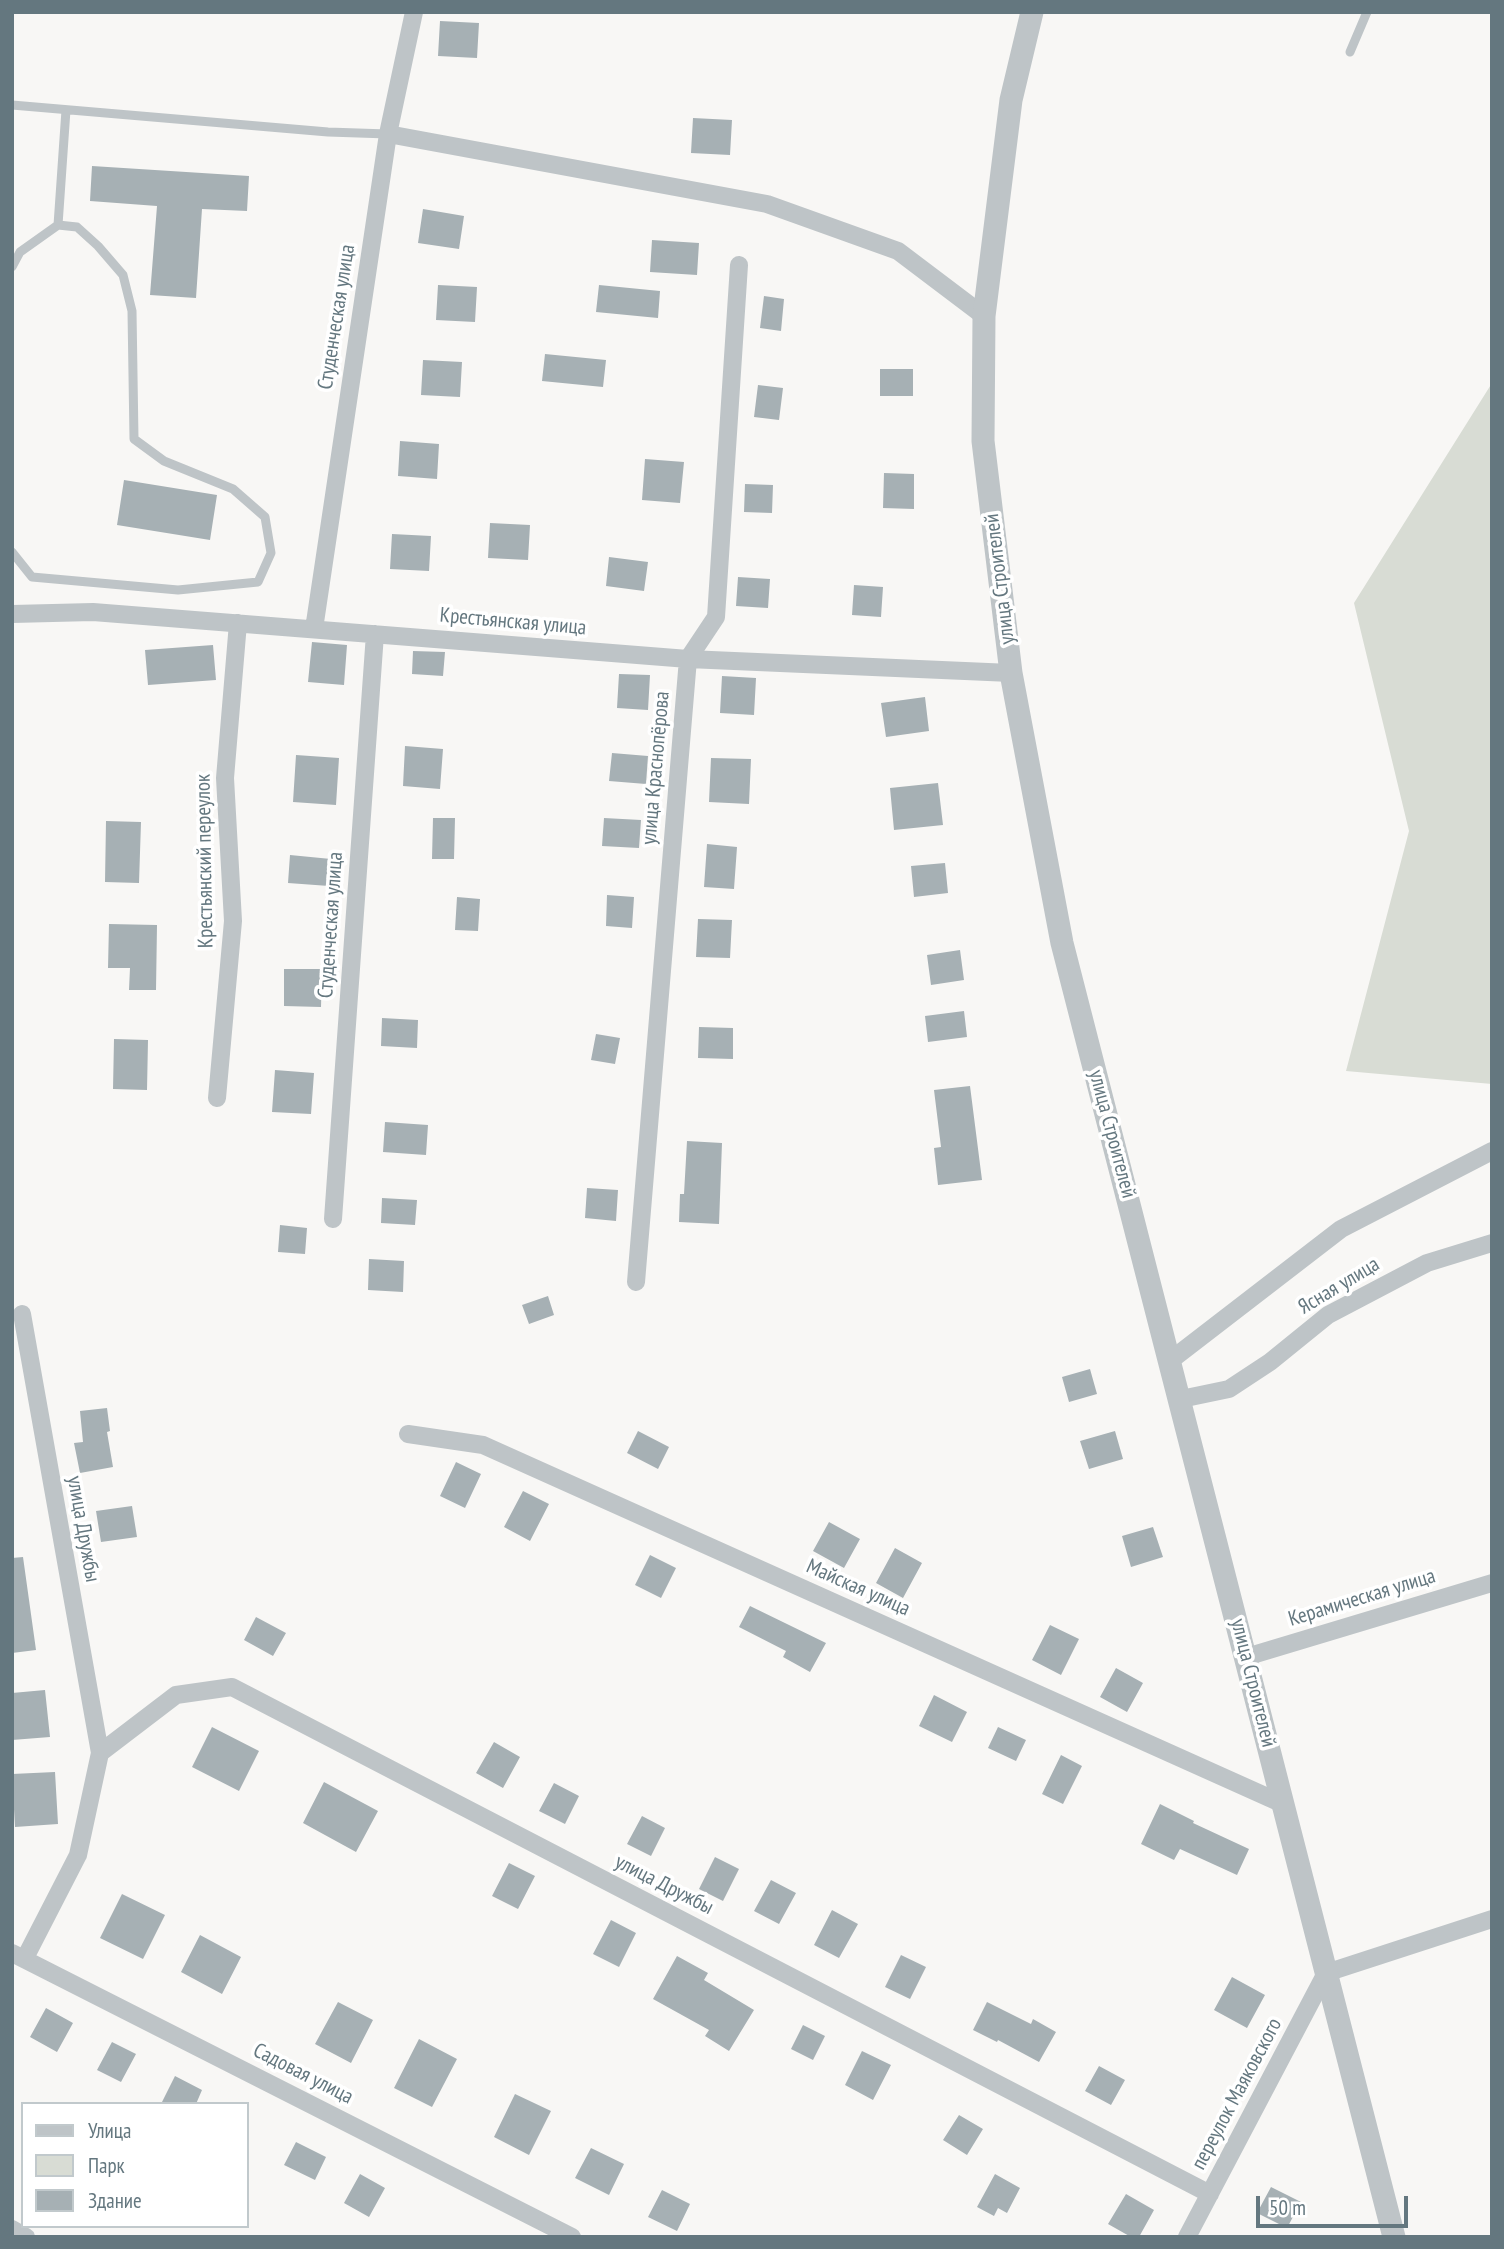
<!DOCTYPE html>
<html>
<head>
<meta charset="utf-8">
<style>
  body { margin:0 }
  #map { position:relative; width:1504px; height:2249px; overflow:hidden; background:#f8f7f5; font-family:"PT Sans Narrow",sans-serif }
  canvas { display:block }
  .frame { position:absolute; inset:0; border:14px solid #64777f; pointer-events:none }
  .legend { position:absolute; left:21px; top:2102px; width:228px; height:126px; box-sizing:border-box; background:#fff; border:2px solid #c1c9cc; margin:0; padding:9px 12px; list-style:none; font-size:21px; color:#64777f }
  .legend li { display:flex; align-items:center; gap:14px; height:35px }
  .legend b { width:35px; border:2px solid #c1c9cc }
  .scale { position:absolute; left:1256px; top:2196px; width:152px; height:32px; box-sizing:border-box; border:4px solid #64777f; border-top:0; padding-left:9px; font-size:21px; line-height:24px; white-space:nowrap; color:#64777f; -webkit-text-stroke:5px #fff; paint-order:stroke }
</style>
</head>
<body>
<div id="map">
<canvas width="1504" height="2249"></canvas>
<div class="frame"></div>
<ul class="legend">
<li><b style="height:9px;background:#bec4c7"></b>Улица</li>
<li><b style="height:19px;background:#d8dcd4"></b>Парк</li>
<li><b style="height:19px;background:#a6b0b4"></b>Здание</li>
</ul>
<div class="scale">50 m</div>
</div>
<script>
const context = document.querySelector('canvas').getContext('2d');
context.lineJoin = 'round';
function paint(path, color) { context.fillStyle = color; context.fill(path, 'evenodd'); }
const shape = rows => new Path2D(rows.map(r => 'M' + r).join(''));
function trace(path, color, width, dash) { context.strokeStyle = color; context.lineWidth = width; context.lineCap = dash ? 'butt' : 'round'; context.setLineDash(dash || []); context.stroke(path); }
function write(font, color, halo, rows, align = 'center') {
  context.font = font + ' "PT Sans Narrow",sans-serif'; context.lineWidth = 7; context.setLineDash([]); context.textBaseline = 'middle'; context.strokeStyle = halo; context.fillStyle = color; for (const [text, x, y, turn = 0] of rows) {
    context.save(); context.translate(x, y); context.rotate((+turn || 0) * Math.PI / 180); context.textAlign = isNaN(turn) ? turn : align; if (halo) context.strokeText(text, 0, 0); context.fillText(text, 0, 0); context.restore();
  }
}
paint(shape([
  [1492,383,1492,1084,1346,1071,1409,831,1354,603]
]), '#d8dcd4');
paint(shape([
  [440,21,479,23,477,58,438,56],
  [693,118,732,120,730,155,691,153],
  [92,166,249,176,247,211,202,209,196,298,150,295,157,206,90,201],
  [423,209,464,216,459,249,418,243],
  [652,240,699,243,697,275,650,272],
  [438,285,477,287,475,322,436,320],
  [599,285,660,291,658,318,596,312],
  [764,296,784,299,781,331,760,328],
  [545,354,606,360,603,387,542,381],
  [423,360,462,362,460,397,421,395],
  [880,369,913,369,913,396,880,396],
  [758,385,783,388,779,420,754,417],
  [400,441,439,444,437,479,398,476],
  [645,459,684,462,680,503,642,500],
  [884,473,914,474,914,509,883,508],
  [124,480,217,495,210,540,117,525],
  [745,484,773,485,772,513,744,512],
  [490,523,530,525,528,560,488,558],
  [392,534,431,536,429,571,390,569],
  [609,557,648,562,644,591,606,586],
  [738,577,770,579,768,608,736,606],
  [854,585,883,587,881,617,852,615],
  [312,642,347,645,344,685,308,682],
  [213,645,216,680,148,685,145,650],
  [413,651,445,652,443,676,412,674],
  [619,674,650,675,648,710,617,708],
  [722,676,756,678,754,715,720,713],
  [925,697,929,731,886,737,881,703],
  [405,746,443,749,440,789,403,786],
  [612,753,648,756,646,784,609,781],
  [296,755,339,758,336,805,293,802],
  [711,758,751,759,749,804,709,802],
  [938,783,943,825,894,830,890,788],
  [433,818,455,818,454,859,432,859],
  [604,818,641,820,639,848,602,846],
  [106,821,141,822,139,883,105,882],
  [707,844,737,847,734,889,704,887],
  [290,855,331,859,329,886,288,883],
  [945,863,948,893,914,897,911,866],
  [607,895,634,897,632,928,606,926],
  [457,897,480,899,478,931,455,930],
  [698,919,732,920,730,958,696,957],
  [109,924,157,925,156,990,129,990,130,968,108,968],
  [960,950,964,980,931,985,927,955],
  [284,969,322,969,321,1007,284,1006],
  [964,1011,967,1037,928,1042,925,1016],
  [382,1018,418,1020,417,1048,381,1046],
  [699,1027,733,1028,733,1059,698,1058],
  [596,1034,620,1038,615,1064,591,1060],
  [114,1039,148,1040,147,1090,113,1089],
  [275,1070,314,1073,311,1114,272,1112],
  [970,1086,982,1180,938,1185,934,1148,941,1147,934,1090],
  [385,1122,428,1125,426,1155,383,1152],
  [687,1141,722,1143,719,1224,679,1222,680,1194,684,1194],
  [587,1188,618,1190,616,1221,585,1218],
  [382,1198,417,1200,415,1225,381,1223],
  [280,1225,307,1228,305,1254,278,1252],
  [369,1259,404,1261,403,1292,368,1290],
  [548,1296,554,1315,529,1324,522,1305],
  [1090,1369,1097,1394,1069,1402,1062,1377],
  [107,1408,110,1431,107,1432,113,1467,80,1473,74,1443,83,1442,80,1411],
  [638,1431,669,1447,658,1469,627,1453],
  [1115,1431,1123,1459,1089,1469,1080,1441],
  [456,1462,481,1474,465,1508,440,1496],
  [523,1491,549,1504,530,1541,504,1527],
  [132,1506,137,1537,101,1542,96,1511],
  [829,1522,860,1539,844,1568,813,1551],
  [1153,1527,1163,1557,1131,1567,1122,1536],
  [895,1548,922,1563,903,1598,876,1583],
  [650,1555,676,1568,661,1598,635,1585],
  [23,1557,36,1650,12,1653,12,1558],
  [750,1606,826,1643,810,1672,783,1657,786,1651,739,1627],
  [256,1617,286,1633,273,1656,244,1640],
  [1050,1625,1079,1639,1061,1675,1032,1660],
  [1116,1668,1143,1683,1127,1712,1100,1697],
  [45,1690,50,1737,12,1740,12,1693],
  [934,1695,967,1712,952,1742,919,1726],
  [212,1727,259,1751,239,1791,192,1767],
  [998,1727,1026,1740,1016,1761,988,1748],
  [494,1742,520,1757,503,1788,476,1773],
  [1061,1755,1082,1766,1063,1804,1042,1794],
  [55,1772,58,1824,15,1827,12,1774],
  [324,1782,378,1811,356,1852,303,1823],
  [554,1783,579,1796,565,1824,539,1811],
  [1160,1804,1194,1821,1193,1823,1249,1849,1237,1875,1180,1849,1174,1860,1141,1844],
  [642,1816,665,1828,651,1856,627,1844],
  [715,1857,739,1869,723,1901,699,1889],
  [509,1863,535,1876,518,1909,492,1896],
  [771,1880,796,1893,779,1924,754,1911],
  [122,1894,165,1915,143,1959,100,1938],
  [832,1910,858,1924,839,1958,814,1945],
  [611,1920,636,1933,619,1967,593,1954],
  [200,1935,241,1957,222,1994,181,1972],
  [901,1955,926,1967,910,1999,885,1987],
  [677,1956,708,1973,704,1980,754,2010,729,2051,705,2036,709,2030,653,1999],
  [1232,1977,1265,1995,1247,2028,1214,2010],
  [338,2002,373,2020,351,2063,315,2044],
  [987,2002,1031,2024,1033,2019,1056,2032,1039,2062,998,2040,997,2042,973,2030],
  [46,2008,73,2023,57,2052,30,2037],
  [803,2025,825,2036,813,2060,791,2049],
  [419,2039,457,2059,432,2107,394,2088],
  [112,2042,136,2054,121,2082,97,2070],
  [862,2051,891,2065,873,2100,845,2085],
  [1099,2066,1125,2080,1111,2105,1085,2091],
  [175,2076,202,2090,196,2104,161,2104],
  [515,2094,551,2111,529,2155,494,2137],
  [959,2115,983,2129,967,2155,943,2140],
  [296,2142,326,2157,315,2180,284,2165],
  [591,2148,624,2164,609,2195,575,2178],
  [360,2174,385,2188,369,2217,344,2203],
  [995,2174,1020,2188,1007,2213,998,2208,994,2216,977,2207],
  [1271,2187,1301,2202,1287,2228,1257,2213],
  [662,2190,690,2204,677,2231,648,2217],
  [1126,2194,1154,2210,1139,2237,1131,2237,1108,2224]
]), '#a6b0b4');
trace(shape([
  [1350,52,1367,12],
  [12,105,328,132,388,134],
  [58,225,66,110],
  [12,267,20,252,58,225,77,227,98,246,123,275,132,311,134,439,164,461,233,489,265,517,271,553,258,582,178,590,32,577,12,552]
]), '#bec4c7', 9);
trace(shape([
  [388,134,767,204,898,251,984,316],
  [12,614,93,612,688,659,1011,673],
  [314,629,388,134,414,12],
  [217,1098,233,921,225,778,238,623],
  [333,1219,375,634],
  [636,1282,688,659,716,617,739,265],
  [22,1314,100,1753],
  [1171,1360,1341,1229,1492,1151],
  [1181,1399,1229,1389,1270,1362,1328,1315,1427,1263,1492,1243],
  [408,1434,483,1445,1283,1804],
  [1246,1657,1492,1583],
  [12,1953,572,2237],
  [25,1958,78,1855,100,1753,176,1695,232,1687,1210,2194],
  [12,2229,26,2237],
  [1187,2237,1326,1973,1492,1919]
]), '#bec4c7', 18);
trace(shape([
  [1032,12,1011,100,984,316,983,441,1011,673,1062,943,1394,2237]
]), '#bec4c7', 23);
write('21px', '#64777f', '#fff', [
  ["Студенческая улица",337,317,-81],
  ["улица Строителей",1000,579,-97],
  ["Крестьянская улица",513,622,5],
  ["улица Краснопёрова",656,768,-85],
  ["Крестьянский переулок",205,861,-91],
  ["Студенческая улица",331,925,-86],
  ["улица Строителей",1112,1134,75],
  ["Ясная улица",1339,1286,-31],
  ["улица Дружбы",83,1529,80],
  ["Майская улица",858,1588,24],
  ["Керамическая улица",1362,1598,-17],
  ["улица Строителей",1253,1683,76],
  ["улица Дружбы",664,1885,27],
  ["Садовая улица",303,2074,27],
  ["переулок Маяковского",1237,2094,-62]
]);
</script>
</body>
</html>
